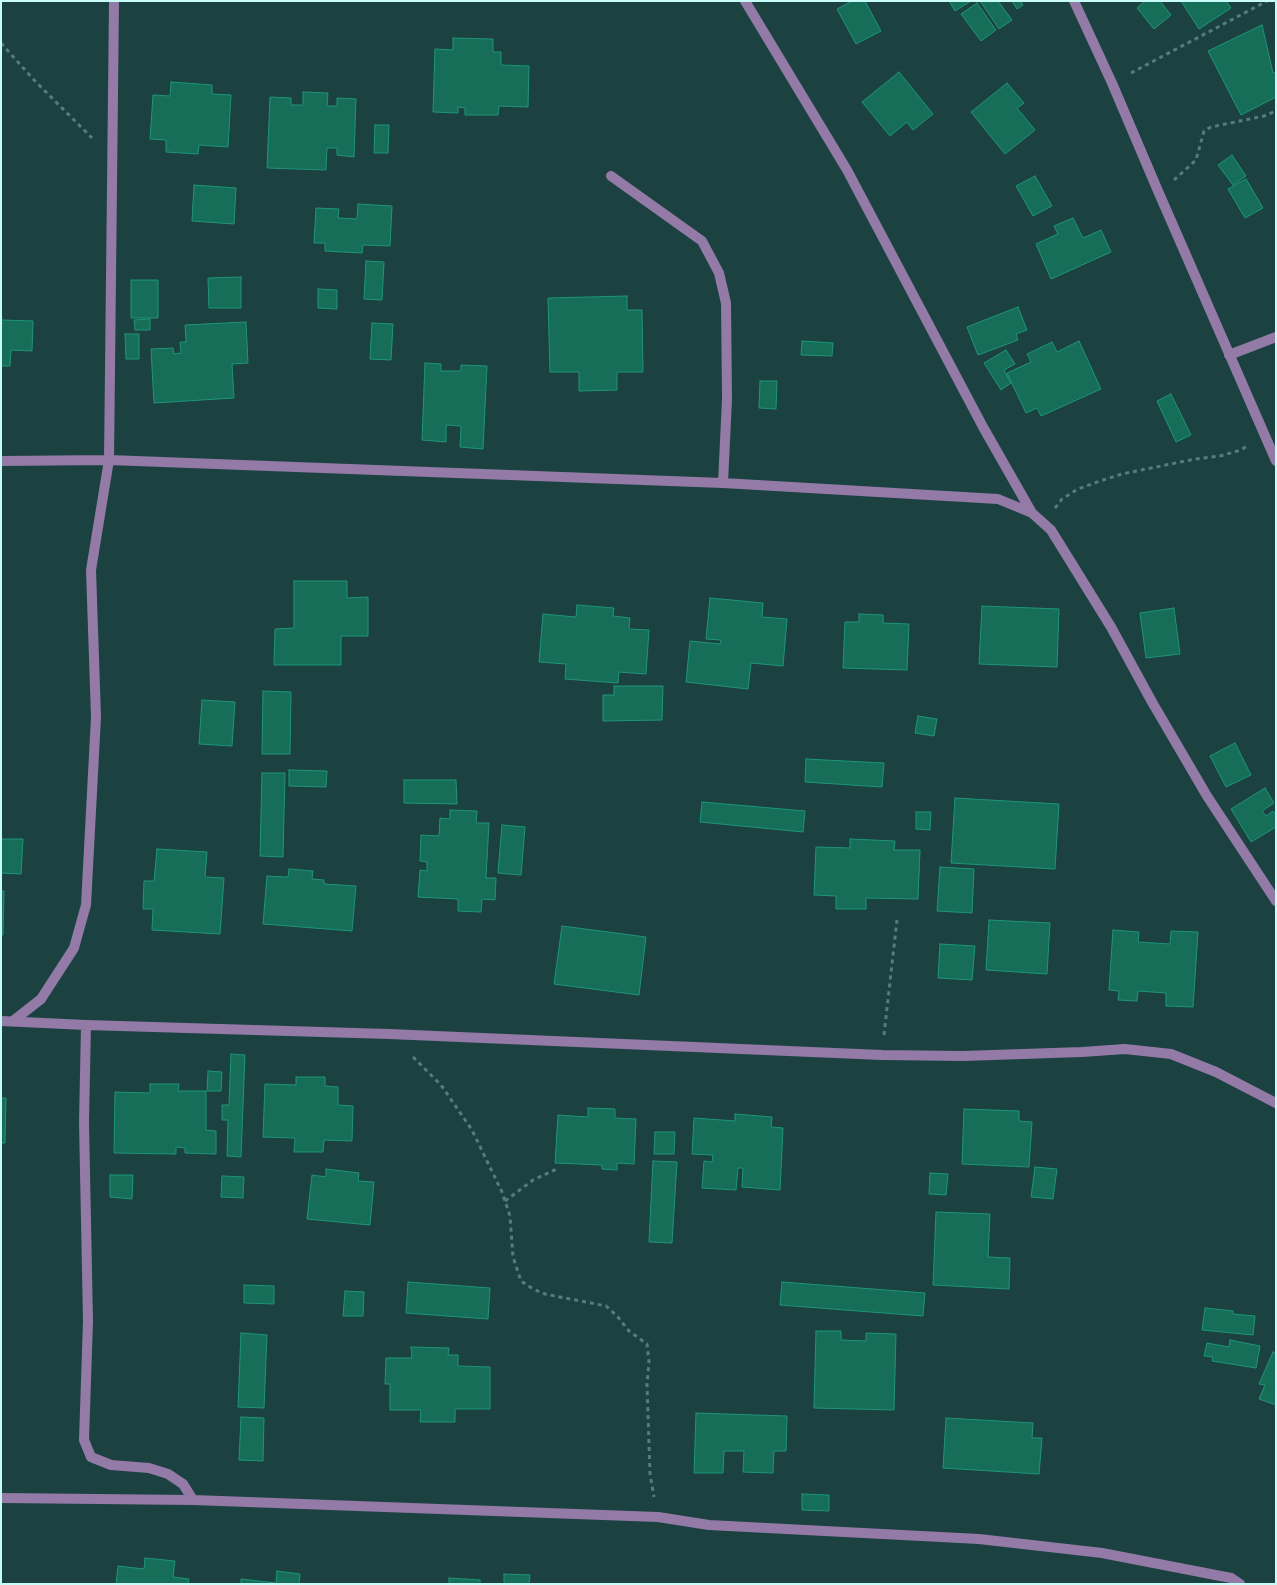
<!DOCTYPE html>
<html>
<head>
<meta charset="utf-8">
<style>
  body { margin:0 }
  #map { position:relative; width:1277px; height:1585px; overflow:hidden; background:#1b4240; font-family:Spectral,serif }
  canvas { display:block }
  .frame { position:absolute; inset:0; border:2px solid #c7fdf9; pointer-events:none }
</style>
</head>
<body>
<div id="map">
<canvas width="1277" height="1585"></canvas>
<div class="frame"></div>
</div>
<script>
const context = document.querySelector('canvas').getContext('2d');
context.lineJoin = 'round';
function paint(path, color) { context.fillStyle = color; context.fill(path, 'evenodd'); }
const shape = rows => new Path2D(rows.map(r => 'M' + r).join(''));
function trace(path, color, width, dash) { context.strokeStyle = color; context.lineWidth = width; context.lineCap = dash ? 'butt' : 'round'; context.setLineDash(dash || []); context.stroke(path); }
const building = shape([
  [852,1,865,1,881,31,856,44,837,9,852,1],
  [949,1,971,1,955,11,949,1],
  [980,1,998,1,1012,20,999,29,980,1],
  [1012,1,1020,1,1023,5,1017,9,1012,1],
  [1145,1,1160,1,1171,15,1154,29,1137,8,1145,1],
  [1181,1,1226,1,1231,8,1199,29,1181,1],
  [977,3,996,30,981,41,961,14,977,3],
  [1262,25,1273,73,1276,72,1276,97,1241,115,1208,51,1262,25],
  [453,38,493,39,493,52,501,52,501,65,529,66,528,107,499,106,498,115,465,115,465,108,458,107,458,113,433,112,435,49,453,50,453,38],
  [899,72,933,114,913,130,907,122,890,136,862,102,899,72],
  [171,82,212,85,212,94,231,95,228,147,199,145,198,154,166,152,166,140,150,139,153,95,170,96,171,82],
  [1007,83,1024,103,1017,108,1035,130,1005,154,971,112,1007,83],
  [303,92,328,93,327,106,337,106,337,98,356,99,354,157,337,155,337,148,327,148,326,170,267,168,270,97,291,98,291,105,303,105,303,92],
  [375,125,389,125,388,153,374,153,375,125],
  [1232,155,1246,176,1233,185,1218,165,1232,155],
  [1035,176,1052,206,1033,216,1016,186,1035,176],
  [1246,179,1263,208,1245,218,1228,189,1246,179],
  [194,185,236,188,234,224,192,221,194,185],
  [358,204,392,206,390,246,363,245,362,253,325,251,325,243,314,243,316,208,339,209,338,218,357,219,358,204],
  [1073,218,1083,238,1101,230,1111,252,1051,279,1036,244,1058,234,1054,226,1073,218],
  [366,261,384,262,382,300,364,299,366,261],
  [241,277,241,308,209,308,208,278,241,277],
  [131,280,158,280,158,318,131,318,131,280],
  [318,289,337,290,337,309,318,308,318,289],
  [627,296,627,310,642,310,643,372,617,372,617,390,579,391,579,372,550,372,548,298,627,296],
  [1018,307,1027,330,1016,334,1018,340,978,355,967,327,1018,307],
  [1,310,2,320,33,321,32,351,11,350,10,366,1,366,1,310],
  [150,319,150,330,135,330,134,320,150,319],
  [246,322,248,363,232,364,234,398,154,403,151,349,173,348,174,354,181,353,180,342,186,342,185,325,246,322],
  [372,323,393,324,391,360,370,359,372,323],
  [125,334,139,334,139,359,126,359,125,334],
  [802,341,833,343,832,356,801,355,802,341],
  [1079,341,1101,389,1041,416,1037,408,1026,413,1007,373,1031,362,1027,354,1052,342,1057,352,1079,341],
  [1006,350,1015,364,1004,370,1011,383,1001,390,984,363,1006,350],
  [425,363,441,364,441,371,461,371,461,365,487,366,483,449,460,447,461,426,446,425,446,442,422,440,425,363],
  [760,381,777,381,776,409,759,408,760,381],
  [1171,394,1191,435,1176,442,1157,401,1171,394],
  [294,581,347,581,347,598,368,597,368,636,341,636,341,665,274,665,275,629,294,628,294,581],
  [710,598,763,603,762,617,787,619,783,666,751,663,748,689,686,682,690,641,720,644,721,640,706,639,710,598],
  [577,605,614,608,613,616,630,618,629,629,649,630,646,674,619,672,618,683,565,679,566,664,539,662,543,614,576,617,577,605],
  [982,606,1059,609,1057,667,979,664,982,606],
  [1174,608,1180,654,1146,658,1140,613,1174,608],
  [859,614,883,615,883,623,909,624,907,670,843,668,845,622,859,622,859,614],
  [614,686,663,686,662,720,603,721,603,695,614,695,614,686],
  [263,691,291,692,290,754,262,754,263,691],
  [202,700,235,702,232,746,199,744,202,700],
  [918,716,937,719,934,736,915,733,918,716],
  [1235,743,1251,775,1226,787,1210,756,1235,743],
  [806,759,884,763,882,787,805,782,806,759],
  [289,770,327,771,326,787,289,786,289,770],
  [262,773,285,773,283,857,260,856,262,773],
  [404,780,456,780,457,804,404,803,404,780],
  [1265,788,1274,803,1262,811,1266,816,1273,811,1276,816,1276,827,1251,842,1231,809,1265,788],
  [955,798,1059,804,1055,869,951,863,955,798],
  [702,802,805,811,803,832,700,822,702,802],
  [450,810,477,811,476,823,489,823,486,878,496,878,495,900,482,899,481,912,458,911,458,899,418,897,420,870,427,871,427,862,420,861,421,835,439,836,440,818,450,819,450,810],
  [916,812,931,812,930,830,916,829,916,812],
  [502,825,525,827,521,875,498,873,502,825],
  [1,839,23,839,21,874,1,873,1,839],
  [850,839,895,841,894,850,920,850,918,899,866,898,866,909,836,909,836,896,814,895,816,847,850,848,850,839],
  [157,849,207,852,205,877,224,878,220,934,152,930,153,909,143,909,144,881,154,881,157,849],
  [940,867,974,869,972,913,937,911,940,867],
  [289,869,313,871,312,879,324,880,324,884,356,886,352,931,263,924,267,876,288,877,289,869],
  [1,891,4,891,3,935,1,935,1,891],
  [989,920,1050,923,1047,974,986,970,989,920],
  [562,926,646,937,639,995,554,984,562,926],
  [1113,930,1139,932,1138,942,1170,944,1171,931,1198,932,1193,1007,1166,1006,1166,993,1138,991,1137,1001,1118,1000,1119,991,1109,990,1113,930],
  [940,944,975,946,972,980,938,978,940,944],
  [231,1054,245,1055,241,1157,227,1156,228,1120,222,1120,222,1105,229,1105,231,1054],
  [208,1071,222,1072,221,1091,207,1091,208,1071],
  [296,1077,325,1077,325,1086,338,1087,338,1105,353,1106,352,1141,324,1140,323,1152,294,1152,295,1138,263,1137,265,1084,296,1085,296,1077],
  [150,1084,179,1084,178,1091,206,1091,206,1130,216,1131,216,1154,185,1153,185,1148,176,1147,176,1154,114,1153,115,1092,150,1093,150,1084],
  [1,1098,6,1098,5,1143,1,1143,1,1098],
  [588,1108,615,1109,615,1118,636,1119,634,1164,617,1163,617,1170,602,1169,602,1165,555,1163,558,1115,588,1117,588,1108],
  [964,1109,1019,1111,1019,1121,1032,1122,1029,1167,962,1164,964,1109],
  [735,1114,772,1117,771,1127,783,1128,780,1190,742,1187,743,1168,738,1168,736,1190,702,1188,704,1161,712,1162,713,1155,692,1154,694,1118,735,1121,735,1114],
  [655,1132,675,1132,674,1154,654,1154,655,1132],
  [653,1161,677,1162,672,1243,649,1242,653,1161],
  [1035,1167,1057,1169,1053,1199,1031,1197,1035,1167],
  [326,1169,359,1173,358,1181,374,1182,370,1225,307,1219,312,1175,326,1177,326,1169],
  [930,1173,948,1174,946,1195,929,1194,930,1173],
  [110,1175,133,1175,132,1199,110,1197,110,1175],
  [222,1176,244,1177,243,1198,221,1197,222,1176],
  [936,1212,990,1214,988,1257,1010,1258,1009,1289,933,1285,936,1212],
  [408,1282,490,1288,488,1319,406,1313,408,1282],
  [782,1282,925,1293,923,1316,780,1305,782,1282],
  [244,1285,274,1286,274,1304,244,1303,244,1285],
  [345,1291,364,1292,363,1316,343,1316,345,1291],
  [1205,1308,1233,1311,1233,1314,1255,1316,1253,1335,1202,1330,1205,1308],
  [816,1331,841,1331,841,1340,866,1341,866,1333,896,1334,894,1410,814,1408,816,1331],
  [241,1333,267,1335,264,1408,238,1407,241,1333],
  [1230,1340,1260,1346,1256,1368,1212,1361,1213,1357,1204,1356,1207,1343,1229,1347,1230,1340],
  [411,1347,449,1348,448,1355,458,1355,458,1366,490,1367,490,1409,455,1409,455,1422,420,1422,421,1410,390,1410,390,1384,385,1384,386,1358,412,1358,411,1347],
  [1273,1352,1276,1353,1276,1405,1259,1399,1265,1385,1259,1384,1273,1352],
  [696,1413,787,1416,786,1451,774,1451,773,1473,743,1472,744,1451,724,1451,723,1473,694,1473,696,1413],
  [241,1417,264,1418,263,1461,239,1460,241,1417],
  [946,1418,1033,1423,1032,1438,1042,1438,1039,1474,943,1468,946,1418],
  [802,1494,829,1495,829,1511,802,1510,802,1494],
  [145,1558,175,1561,173,1577,189,1579,188,1584,116,1584,118,1566,144,1569,145,1558],
  [277,1571,300,1574,299,1584,241,1584,241,1579,276,1583,277,1571],
  [504,1574,530,1575,529,1584,504,1584,504,1574],
  [449,1578,480,1580,480,1584,449,1584,449,1578]
]);
paint(building, '#166e58');
trace(building, '#1f9577', 1);
trace(shape([
  [1,43,34,80,92,138],
  [1131,73,1267,1],
  [1174,180,1196,160,1204,131,1211,127,1264,116,1276,111],
  [1055,508,1062,499,1078,489,1100,481,1122,474,1195,459,1220,456,1241,450,1248,445],
  [884,1035,897,920],
  [413,1057,441,1085,472,1130,502,1192,510,1216,513,1257,521,1281,533,1289,545,1294,606,1306,617,1316,629,1331,647,1344,649,1362,647,1384,650,1474,654,1497],
  [505,1201,533,1180,559,1168]
]), '#537e7c', 3, [4, 4]);
trace(shape([
  [745,1,847,170,983,427,1032,513],
  [1074,1,1112,83,1158,191,1276,461],
  [611,176,702,241,719,273,726,303,727,399,723,483],
  [1229,355,1276,337],
  [1,461,109,460,723,483,998,499,1032,513,1051,530,1111,627,1152,702,1207,796,1276,901],
  [1,1021,86,1025,389,1034,882,1055,963,1056,1082,1052,1125,1049,1171,1054,1216,1072,1276,1103],
  [13,1021,41,999,74,948,86,905,96,717,91,570,109,460,114,1],
  [86,1025,84,1122,88,1321,84,1440,91,1457,111,1465,149,1468,168,1474,183,1484,193,1500],
  [1,1498,193,1500,658,1517,709,1525,979,1539,1102,1553,1231,1578,1240,1584]
]), '#947aa7', 10);
</script>
</body>
</html>
